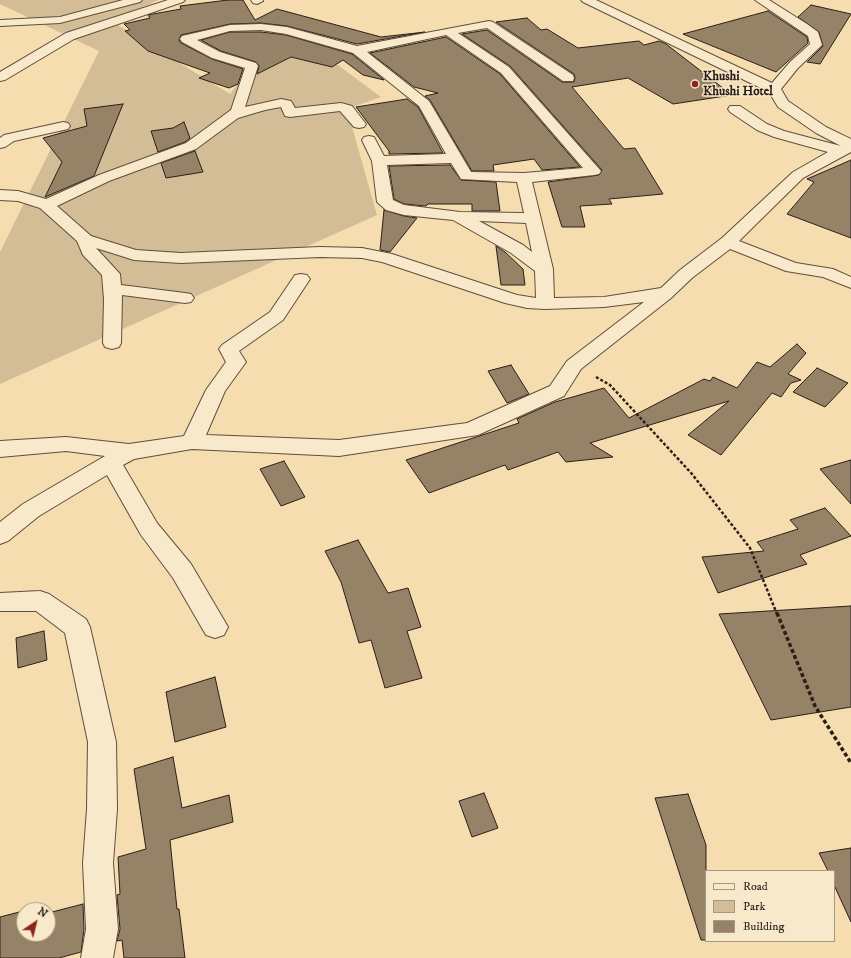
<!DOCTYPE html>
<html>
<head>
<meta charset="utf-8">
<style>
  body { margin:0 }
  #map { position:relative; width:851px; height:958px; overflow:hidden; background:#f6ddaf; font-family:"IM FELL DW Pica",serif }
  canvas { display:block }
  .legend { position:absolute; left:705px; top:870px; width:130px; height:72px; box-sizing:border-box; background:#f9e9cb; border:1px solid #a79884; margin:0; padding:5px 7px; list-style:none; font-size:12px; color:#2b1f19 }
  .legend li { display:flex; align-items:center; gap:8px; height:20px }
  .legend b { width:20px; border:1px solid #a79884 }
  .north { position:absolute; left:16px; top:902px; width:40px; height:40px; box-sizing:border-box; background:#f9e9cb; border:1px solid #a79884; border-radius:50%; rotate:35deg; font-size:11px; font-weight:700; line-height:16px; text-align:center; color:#2b1f19 }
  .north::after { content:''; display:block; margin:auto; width:14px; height:18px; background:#8f2418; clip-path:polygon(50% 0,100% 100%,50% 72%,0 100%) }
</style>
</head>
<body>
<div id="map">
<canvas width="851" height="958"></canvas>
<ul class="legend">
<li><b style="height:5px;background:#f9e9cb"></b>Road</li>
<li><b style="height:11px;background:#d3bd96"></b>Park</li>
<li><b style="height:11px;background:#958267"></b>Building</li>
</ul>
<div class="north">N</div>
</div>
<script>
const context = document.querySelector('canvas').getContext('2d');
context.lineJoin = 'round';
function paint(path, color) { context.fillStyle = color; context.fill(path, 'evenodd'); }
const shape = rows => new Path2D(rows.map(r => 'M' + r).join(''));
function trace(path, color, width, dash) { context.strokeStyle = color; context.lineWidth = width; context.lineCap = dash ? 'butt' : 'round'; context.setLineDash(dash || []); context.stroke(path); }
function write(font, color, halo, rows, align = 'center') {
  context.font = font + ' "IM FELL DW Pica",serif'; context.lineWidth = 3; context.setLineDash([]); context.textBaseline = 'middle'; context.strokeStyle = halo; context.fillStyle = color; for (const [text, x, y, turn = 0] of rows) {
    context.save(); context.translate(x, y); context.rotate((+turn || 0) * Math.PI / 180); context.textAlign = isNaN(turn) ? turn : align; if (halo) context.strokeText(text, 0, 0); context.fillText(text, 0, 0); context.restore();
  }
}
paint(shape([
  [0,0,158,0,113,22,230,94,257,60,315,48,381,97,347,109,377,215,0,384,0,252,99,51,0,4]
]), '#d3bd96');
const building = shape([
  [228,0,243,0,255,20,277,9,381,37,425,32,357,44,287,26,261,23,230,24,181,35,179,40,181,43,212,59,243,69,238,84,229,88,199,78,210,73,148,51,125,31,130,30,124,24,150,18,148,15,153,14,181,9,180,6,228,0],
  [811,5,851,14,820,64,807,62,823,46,819,32,798,17,811,5],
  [768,11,807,37,808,43,776,72,683,34,768,11],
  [527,18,541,30,547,29,578,48,639,41,644,45,659,41,666,44,732,95,673,104,628,78,572,87,624,149,635,148,663,194,609,199,612,204,580,206,585,227,562,227,548,182,599,175,602,170,510,66,462,34,487,30,562,82,574,82,575,78,574,74,496,22,527,18],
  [230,32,261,32,286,35,352,54,384,80,363,75,343,60,332,67,291,57,257,74,259,66,256,62,221,51,201,40,230,32],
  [446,37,500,74,580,167,542,170,534,159,493,165,494,171,472,171,430,100,425,96,438,93,414,87,370,53,446,37],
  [407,99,418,107,443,153,389,154,389,151,356,107,407,99],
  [123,104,94,176,45,197,62,162,43,138,87,126,84,109,123,104],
  [184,122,190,138,185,142,158,152,151,131,173,128,184,122],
  [195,151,203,172,166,178,161,163,195,151],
  [851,160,851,238,787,214,814,182,807,179,851,160],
  [450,165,461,180,496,182,500,211,472,211,472,204,428,204,426,206,404,204,394,199,389,166,450,165],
  [384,210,404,216,417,218,390,252,380,250,384,210],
  [496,246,505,252,523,269,525,285,501,285,496,246],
  [797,344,806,353,788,374,801,380,791,383,781,397,772,393,721,455,688,435,729,401,590,443,613,457,566,462,558,452,508,470,505,465,429,493,406,460,519,423,517,419,555,402,604,388,629,418,704,379,710,381,713,377,737,388,757,362,770,367,797,344],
  [511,365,529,394,507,403,488,371,511,365],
  [817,368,848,383,825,407,793,392,817,368],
  [851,460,851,504,820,469,851,460],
  [284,461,305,497,281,506,260,469,284,461],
  [825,508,851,536,800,555,807,564,718,593,702,557,764,551,757,542,798,529,790,520,825,508],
  [358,540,388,593,408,588,421,627,407,631,422,678,385,688,371,640,359,643,341,582,325,551,358,540],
  [851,606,851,707,771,720,719,614,851,606],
  [44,631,47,660,18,668,16,638,44,631],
  [215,677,226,727,175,742,166,692,215,677],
  [173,757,182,808,229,795,233,822,170,840,177,909,179,909,185,958,124,958,122,940,117,941,120,929,117,895,120,894,118,857,146,849,134,769,173,757],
  [484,793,498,828,472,837,459,801,484,793],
  [688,794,706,845,706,940,701,940,655,798,688,794],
  [851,848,851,922,834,885,834,871,828,871,819,853,851,848],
  [83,904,84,929,81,952,59,958,0,958,0,917,23,911,24,934,48,934,48,913,83,904]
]);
paint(building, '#958267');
trace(building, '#2b1f19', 1);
const street = shape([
  [123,0,142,0,140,2,60,23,0,26,0,20,60,17,123,0],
  [168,0,185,0,183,2,74,39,5,80,0,81,0,72,66,33,168,0],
  [251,0,263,0,263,1,257,4,253,3,251,0],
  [581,0,596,0,772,83,790,62,810,44,808,36,755,0,769,0,807,24,818,32,822,45,798,68,781,89,788,101,826,127,851,139,851,152,803,178,739,241,796,263,833,269,851,277,851,288,823,277,786,271,730,249,692,278,671,298,581,369,564,396,478,435,339,456,192,449,134,459,123,465,157,523,191,564,228,627,224,635,215,638,206,635,173,578,141,535,107,475,39,516,8,541,0,544,0,522,23,504,105,456,66,451,0,457,0,441,66,437,129,444,184,436,206,390,226,362,219,349,222,345,270,312,295,275,301,274,307,275,310,279,283,320,239,351,246,362,225,391,206,435,339,440,467,423,550,386,567,361,644,302,604,307,545,309,527,308,505,303,382,262,362,258,320,257,181,263,134,260,96,248,120,274,121,285,185,293,191,294,194,298,191,302,185,303,122,295,121,343,119,347,112,349,105,347,103,343,104,299,102,275,83,255,77,241,40,208,18,201,0,200,0,190,18,191,46,199,99,175,186,143,231,110,245,68,212,58,182,42,180,39,182,36,230,25,261,24,287,27,357,46,489,21,493,22,573,75,574,78,573,81,563,81,487,28,458,33,509,67,601,171,599,174,594,175,532,182,553,269,554,298,604,297,661,288,680,270,722,238,793,172,828,152,774,137,757,130,730,112,728,109,730,106,740,106,767,124,784,131,841,146,816,133,778,107,769,92,583,2,581,0],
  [261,30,286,34,353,53,419,106,446,154,384,156,374,137,369,136,364,137,362,140,372,161,377,202,386,210,404,215,453,220,511,253,535,271,536,298,517,295,392,254,362,248,320,247,181,253,136,250,91,236,57,206,109,181,196,149,238,118,265,110,281,107,285,116,290,117,340,111,354,127,359,128,364,127,366,124,352,106,341,103,295,108,291,101,281,99,245,107,258,66,256,63,220,52,197,40,230,31,261,30],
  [446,35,501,73,583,168,524,173,471,172,429,101,367,52,446,35],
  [451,163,461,179,517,182,524,213,460,212,404,205,393,200,387,165,451,163],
  [479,221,526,223,532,252,523,245,479,221],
  [63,122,68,123,70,126,68,129,14,141,5,147,0,148,0,138,4,135,63,122],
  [40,591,49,594,86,619,90,627,116,742,117,809,113,863,118,929,113,958,81,958,86,929,83,863,87,809,88,742,65,633,36,611,0,611,0,593,40,591]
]);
trace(street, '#5e4e3e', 2);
trace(shape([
  [596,377,610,385,692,474,750,548,777,614]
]), '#2b1f19', 2.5, [3, 2]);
trace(shape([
  [777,613,815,706,851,763]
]), '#2b1f19', 3.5, [4, 2.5]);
paint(street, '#f9e9cb');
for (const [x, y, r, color] of [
  [695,84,4,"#8f2418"]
]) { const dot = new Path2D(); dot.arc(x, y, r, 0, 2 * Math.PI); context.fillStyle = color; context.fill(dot); trace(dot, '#f9e9cb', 1.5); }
write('bold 13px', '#2b1f19', '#f9e9cb', [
  ["Khushi",703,77],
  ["Khushi Hotel",703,92]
], 'left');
</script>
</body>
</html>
